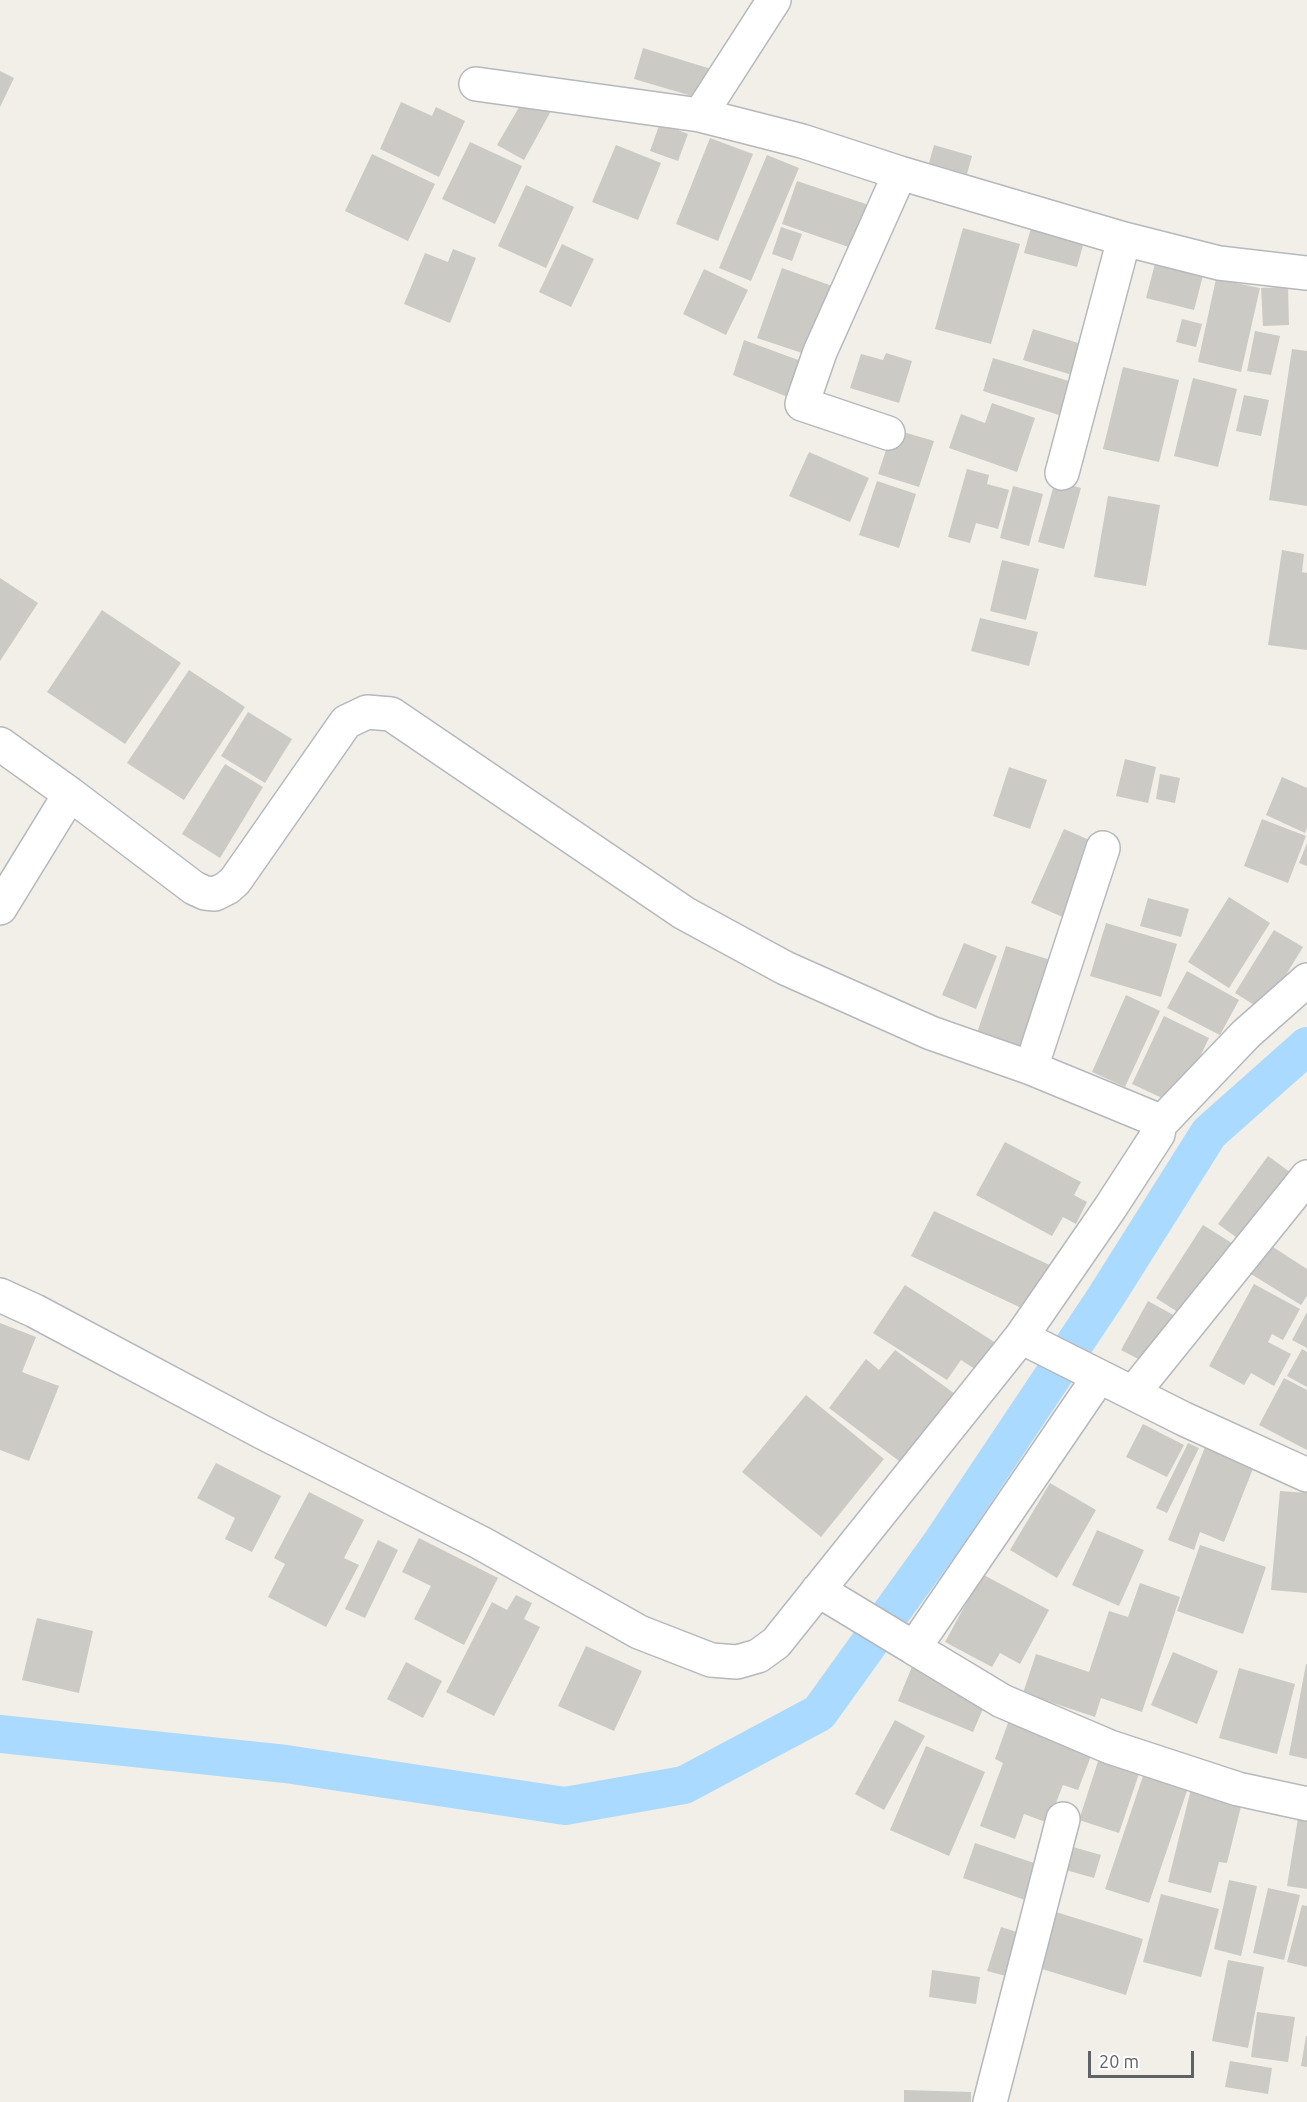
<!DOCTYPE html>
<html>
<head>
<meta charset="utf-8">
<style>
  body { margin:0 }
  #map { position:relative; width:1307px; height:2102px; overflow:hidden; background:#f1efe8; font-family:Ubuntu,sans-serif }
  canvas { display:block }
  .scale { position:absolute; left:1088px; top:2051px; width:106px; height:27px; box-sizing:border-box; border:3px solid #5f6368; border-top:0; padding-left:8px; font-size:18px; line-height:21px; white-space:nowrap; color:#5f6368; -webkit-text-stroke:4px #fff; paint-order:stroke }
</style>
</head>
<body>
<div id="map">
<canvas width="1307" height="2102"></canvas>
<div class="scale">20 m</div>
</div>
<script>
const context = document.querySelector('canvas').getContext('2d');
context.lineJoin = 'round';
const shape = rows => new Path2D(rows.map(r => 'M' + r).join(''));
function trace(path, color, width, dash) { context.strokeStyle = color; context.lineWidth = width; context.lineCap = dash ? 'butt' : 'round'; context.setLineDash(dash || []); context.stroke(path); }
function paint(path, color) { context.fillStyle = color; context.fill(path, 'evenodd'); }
trace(shape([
  [0,1734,286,1764,565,1806,684,1785,819,1713,942,1542,1105,1298,1209,1133,1307,1046]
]), '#aadaff', 38);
paint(shape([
  [643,48,711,69,702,99,634,79],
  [0,71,14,78,0,107],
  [525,97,551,111,524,160,497,145],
  [401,102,432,116,436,107,465,121,439,177,380,149],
  [660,123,688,134,678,161,650,151],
  [710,138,753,154,718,241,676,224],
  [470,142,522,166,495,224,442,199],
  [616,145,661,163,638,220,592,202],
  [934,145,972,156,967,174,929,163],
  [372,154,435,184,408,241,345,211],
  [767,155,799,168,751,281,719,268],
  [797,181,875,207,860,251,782,224],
  [526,185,574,207,546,268,498,246],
  [1034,217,1087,231,1077,267,1024,253],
  [781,227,802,234,792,261,772,254],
  [963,228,1020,244,991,344,935,329],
  [562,244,594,259,571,307,539,292],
  [453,249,476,258,450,323,404,304,425,253,448,262],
  [1157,256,1205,268,1194,310,1146,298],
  [782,268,835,287,811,356,757,338],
  [704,269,748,290,726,335,683,314],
  [1216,279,1260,288,1241,372,1198,362],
  [1288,287,1289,325,1263,326,1261,288],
  [1182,319,1202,324,1196,347,1176,342],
  [1033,329,1091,347,1082,378,1023,360],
  [1255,331,1280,336,1271,375,1247,371],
  [744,340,809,364,795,400,733,375],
  [1292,349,1307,351,1307,506,1269,500],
  [886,353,912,361,899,403,850,388,861,354,883,360],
  [993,358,1069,381,1059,415,983,391],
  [1123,367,1179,380,1159,462,1103,449],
  [1193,378,1237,389,1218,467,1174,456],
  [1244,395,1269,400,1261,436,1236,431],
  [992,403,1035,418,1017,472,949,448,961,414,985,423],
  [893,429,934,441,919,487,878,474],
  [809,452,869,478,850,522,789,496],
  [967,469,989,475,987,484,1009,490,998,529,976,523,970,543,948,537],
  [877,481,916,494,899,548,859,535],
  [1055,481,1081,488,1064,549,1038,542],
  [1013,486,1043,494,1029,546,1000,538],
  [1108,496,1160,505,1146,586,1094,577],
  [1282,550,1304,554,1302,572,1307,573,1307,650,1268,645],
  [1002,560,1039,569,1026,620,990,611],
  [0,578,38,603,0,661],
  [102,610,181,663,125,744,47,692],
  [980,618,1038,632,1029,666,971,651],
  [189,670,245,707,184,800,127,763],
  [248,712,292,739,265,783,221,756],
  [1125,759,1156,767,1148,803,1116,796],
  [225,764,263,787,220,858,182,834],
  [1009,767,1047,780,1030,829,993,816],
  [1160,774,1180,778,1175,803,1156,799],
  [1282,777,1307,788,1307,828,1305,833,1266,815],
  [1262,819,1306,836,1288,883,1244,866],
  [1064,829,1101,845,1067,919,1031,903],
  [1307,843,1307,866,1299,863],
  [1229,897,1270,923,1229,988,1188,962],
  [1148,898,1189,909,1181,937,1140,926],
  [1106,923,1177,944,1161,997,1090,976],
  [1274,930,1303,947,1264,1011,1235,993],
  [964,943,997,956,976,1009,942,995],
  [1006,946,1060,963,1031,1054,976,1036],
  [1187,971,1239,1000,1220,1035,1167,1008],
  [1126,995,1160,1011,1125,1087,1092,1072],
  [1164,1016,1209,1038,1177,1105,1132,1084],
  [1005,1142,1081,1182,1074,1195,1087,1202,1076,1224,1063,1217,1052,1236,976,1195],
  [1268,1156,1294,1175,1244,1243,1218,1224],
  [934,1211,1056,1268,1034,1314,911,1256],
  [1203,1225,1235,1245,1187,1318,1156,1298],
  [1270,1245,1307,1269,1307,1296,1301,1305,1251,1274],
  [1254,1284,1300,1309,1283,1340,1272,1334,1268,1342,1291,1354,1274,1386,1251,1373,1244,1385,1209,1366],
  [905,1285,999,1345,981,1373,961,1360,947,1380,873,1333],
  [1148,1301,1177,1317,1150,1365,1121,1350],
  [1307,1312,1307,1348,1292,1340],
  [0,1323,36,1337,22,1372,59,1386,29,1461,0,1450],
  [1302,1349,1307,1352,1307,1387,1287,1376],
  [895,1350,955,1394,903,1464,829,1408,866,1359,879,1370],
  [1284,1378,1307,1390,1307,1450,1259,1425],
  [806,1395,884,1459,821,1537,742,1472],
  [1143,1424,1184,1445,1167,1477,1126,1457],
  [1209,1437,1258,1456,1224,1542,1200,1532,1194,1550,1168,1540],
  [1188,1443,1199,1448,1167,1513,1156,1508],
  [216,1463,281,1496,252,1552,225,1539,235,1518,197,1498],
  [1050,1483,1096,1510,1057,1578,1010,1550],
  [1280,1491,1307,1493,1307,1593,1271,1590],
  [309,1492,364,1520,344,1558,359,1565,326,1627,268,1597,285,1564,274,1558],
  [1097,1530,1144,1550,1119,1606,1072,1585],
  [419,1538,498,1578,464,1645,414,1619,431,1586,402,1572],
  [378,1540,398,1550,365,1618,345,1609],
  [1200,1545,1266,1567,1243,1634,1177,1611],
  [982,1574,1049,1610,1020,1664,1000,1653,992,1667,945,1642],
  [1140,1583,1180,1597,1142,1712,1101,1698,1095,1717,1023,1693,1036,1654,1089,1672,1109,1611,1128,1617],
  [516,1595,532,1603,524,1619,540,1627,494,1716,446,1692,492,1602,507,1610],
  [37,1618,93,1631,79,1693,22,1680],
  [586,1646,642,1671,614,1731,558,1706],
  [1173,1652,1218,1671,1197,1724,1151,1705],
  [406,1662,442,1681,423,1718,387,1699],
  [913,1664,989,1695,973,1732,898,1701],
  [1306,1664,1307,1664,1307,1759,1289,1755],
  [1239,1668,1295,1684,1277,1754,1219,1738],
  [1012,1712,1096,1743,1078,1790,1063,1785,1048,1823,1024,1814,1015,1839,980,1826,1003,1763,995,1759],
  [895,1720,925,1736,884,1810,855,1794],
  [926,1746,985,1772,949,1856,890,1830],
  [1102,1749,1143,1762,1119,1833,1079,1820],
  [1147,1764,1191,1779,1149,1903,1105,1889],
  [1192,1785,1243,1798,1227,1863,1219,1862,1211,1893,1168,1882],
  [1299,1812,1307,1813,1307,1889,1287,1886],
  [975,1843,1037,1864,1025,1900,963,1878],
  [1066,1845,1101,1855,1094,1878,1059,1868],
  [1229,1880,1257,1886,1241,1956,1214,1949],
  [1268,1888,1300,1895,1284,1960,1253,1953],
  [1161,1894,1219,1909,1201,1977,1143,1962],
  [1302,1905,1307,1906,1307,1967,1287,1962],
  [1056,1912,1143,1939,1126,1995,1039,1968],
  [1001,1927,1030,1936,1017,1979,987,1971],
  [1228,1960,1264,1967,1248,2048,1212,2041],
  [932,1970,980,1977,976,2004,929,1997],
  [1257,2012,1295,2017,1288,2062,1251,2057],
  [1306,2036,1307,2036,1307,2067,1301,2066],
  [1230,2061,1272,2068,1268,2094,1225,2087],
  [904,2090,971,2092,971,2102,904,2102]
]), '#cccac5');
const minor = shape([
  [774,0,700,115,802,141,900,173,1124,239,1219,263,1307,273],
  [476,84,700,115],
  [888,433,802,404,820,352,900,173],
  [1062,473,1124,239],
  [0,744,70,794,194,888,205,893,215,894,227,888,235,881,346,722,367,712,391,714,684,913,785,968,931,1033,1031,1068,1155,1119,1160,1124,1158,1134,1110,1208,1021,1337,776,1643,758,1656,737,1662,711,1660,639,1632,481,1543,262,1432,35,1311,0,1295],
  [0,908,70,794],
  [1031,1068,1103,848],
  [1160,1124,1246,1034,1307,980],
  [1021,1337,1184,1419,1307,1475],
  [1099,1377,914,1648,1002,1701,1110,1747,1238,1789,1307,1804],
  [1133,1393,1307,1177],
  [818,1590,914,1648],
  [990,2102,1063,1819]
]);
trace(minor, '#b5b8bc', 36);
trace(minor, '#fff', 33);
</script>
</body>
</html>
